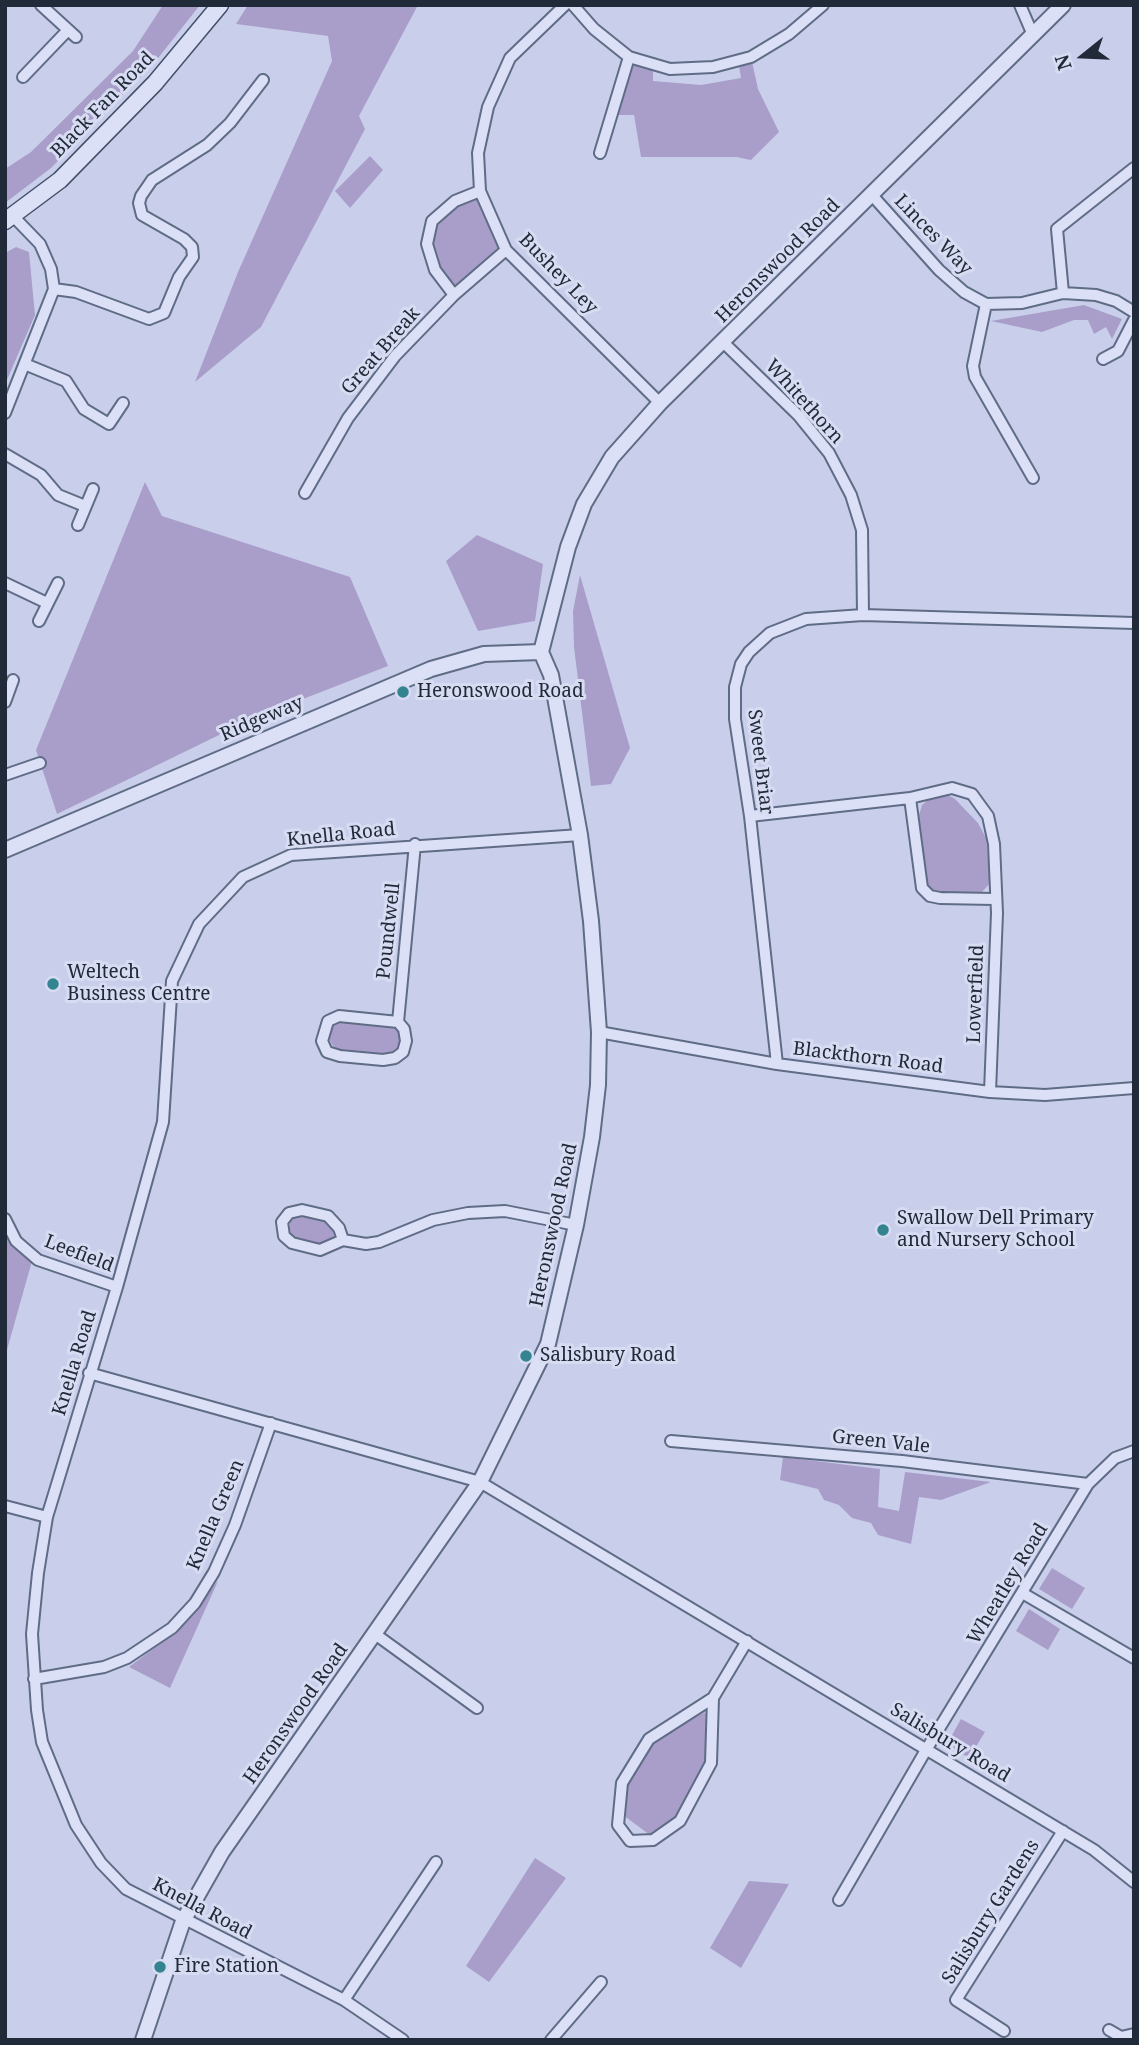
<!DOCTYPE html>
<html>
<head>
<meta charset="utf-8">
<style>
  body { margin:0 }
  #map { position:relative; width:1139px; height:2045px; overflow:hidden; background:#c9cfeb; font-family:"Noto Serif",serif }
  canvas { display:block }
  .frame { position:absolute; inset:0; border:7px solid #212a38; pointer-events:none }
  .north { position:absolute; left:1048px; top:21px; width:70px; height:70px; -webkit-text-stroke:5px #d8dcf3; paint-order:stroke; rotate:252deg; font-size:19px; font-weight:700; line-height:28px; text-align:center; color:#212a38 }
  .north::after { content:''; display:block; margin:auto; width:24px; height:32px; background:#212a38; clip-path:polygon(50% 0,100% 100%,50% 72%,0 100%) }
</style>
</head>
<body>
<div id="map">
<canvas width="1139" height="2045"></canvas>
<div class="frame"></div>
<div class="north">N</div>
</div>
<script>
const context = document.querySelector('canvas').getContext('2d');
context.lineJoin = 'round';
function paint(path, color) { context.fillStyle = color; context.fill(path, 'evenodd'); }
const shape = rows => new Path2D(rows.map(r => 'M' + r).join(''));
function trace(path, color, width, dash) { context.strokeStyle = color; context.lineWidth = width; context.lineCap = dash ? 'butt' : 'round'; context.setLineDash(dash || []); context.stroke(path); }
function write(font, color, halo, rows, align = 'center') {
  context.font = font + ' "Noto Serif",serif'; context.lineWidth = 6; context.setLineDash([]); context.textBaseline = 'middle'; context.strokeStyle = halo; context.fillStyle = color; for (const [text, x, y, turn = 0] of rows) {
    context.save(); context.translate(x, y); context.rotate((+turn || 0) * Math.PI / 180); context.textAlign = isNaN(turn) ? turn : align; if (halo) context.strokeText(text, 0, 0); context.fillText(text, 0, 0); context.restore();
  }
}
paint(shape([
  [163,5,200,5,155,62,51,168,5,203,5,169,31,152,133,51],
  [248,5,418,5,359,116,365,129,261,327,195,382,238,272,332,61,328,36,236,24],
  [629,57,653,64,653,81,701,85,741,78,738,60,751,57,758,89,779,132,751,160,736,157,641,157,634,115,612,115],
  [370,156,383,170,350,208,335,191],
  [480,191,506,250,454,295,427,244,432,221],
  [16,247,29,252,35,315,6,382,5,253],
  [1084,305,1122,319,1112,339,1106,327,1094,334,1088,320,1074,320,1042,332,991,321],
  [145,482,162,516,350,577,388,666,254,718,57,814,36,750],
  [477,535,543,564,535,621,478,631,446,561],
  [580,575,630,748,611,784,591,786,574,647,573,611],
  [944,794,954,798,978,823,986,838,991,882,982,892,940,894,929,888,925,881,918,818,922,805,933,796],
  [343,1021,393,1026,399,1031,400,1049,383,1055,340,1050,333,1046,328,1037,330,1028],
  [305,1215,328,1223,333,1229,334,1237,320,1244,293,1237,289,1229,290,1222,295,1217],
  [5,1225,32,1261,5,1357],
  [783,1457,880,1469,878,1507,899,1511,905,1472,991,1482,941,1500,919,1497,911,1544,878,1535,871,1523,852,1518,839,1505,824,1500,818,1489,780,1480],
  [1052,1568,1085,1588,1072,1609,1039,1589],
  [218,1581,170,1688,129,1667,175,1632],
  [1029,1609,1060,1629,1048,1650,1016,1631],
  [708,1711,707,1762,677,1816,650,1835,623,1815,627,1785,653,1742,678,1725],
  [961,1719,985,1732,969,1758,947,1744],
  [535,1858,566,1878,489,1982,466,1966],
  [749,1881,789,1884,741,1968,710,1948]
]), '#a99ec9');
const minor = shape([
  [41,5,76,37],
  [565,5,510,58,488,107,478,153,480,191,506,250,660,403],
  [573,5,594,29,629,57,670,69,713,67,751,57,789,34,823,5],
  [1020,5,1033,35],
  [23,77,68,30],
  [600,153,629,57],
  [871,194,939,270,964,292,986,304,1022,303,1063,293,1096,295,1116,301,1134,312],
  [54,289,76,292,149,319,164,313,179,277,193,257,192,247,184,239,142,215,139,203,141,196,152,180,207,145,230,123,263,80],
  [1063,293,1057,229,1134,168],
  [454,295,435,270,427,244,432,221,455,201,480,191],
  [986,304,973,366,975,377,1033,478],
  [724,343,799,416,829,453,851,495,862,530,863,615],
  [1103,359,1118,351,1134,320],
  [27,365,66,381,84,409,109,424,123,403],
  [5,413,54,289,51,269,40,244,13,216],
  [5,454,41,475,58,495,85,506],
  [305,493,348,418,395,356,454,295,506,250],
  [78,525,93,489],
  [5,583,47,603],
  [39,621,58,583],
  [5,702,13,680],
  [5,775,40,763],
  [910,798,922,888,930,896,940,898,994,899],
  [750,816,910,798,952,788,972,794,988,816,994,844,997,913,990,1092],
  [398,1022,339,1016,328,1021,322,1041,327,1052,340,1056,383,1060,395,1058,403,1052,406,1041,404,1029,398,1022,415,844],
  [599,1032,777,1064,990,1092,1045,1095,1134,1088],
  [777,1064,750,816,735,719,735,687,741,664,749,652,770,633,806,619,863,615,1134,623],
  [5,1219,16,1241,38,1260,117,1287],
  [343,1240,339,1228,328,1216,302,1210,289,1213,282,1222,284,1236,292,1243,320,1250,343,1240,366,1244,379,1242,433,1220,468,1213,505,1211,576,1225],
  [89,1373,480,1482,1094,1850,1134,1882],
  [671,1441,902,1461,1088,1484],
  [5,1506,47,1517],
  [1024,1594,1134,1658],
  [375,1634,477,1708],
  [34,1679,104,1667,127,1658,172,1628,195,1603,214,1572,235,1525,271,1423],
  [713,1698,649,1739,622,1783,618,1825,630,1841,653,1840,680,1821,711,1763,713,1698,747,1641],
  [839,1900,926,1750,1088,1484,1115,1458,1134,1451],
  [344,2000,436,1862],
  [1109,2030,1121,2037,1134,2034],
  [1004,2031,956,2000,1063,1831],
  [403,2040,344,2000,126,1889,101,1863,76,1825,42,1742,37,1710,32,1634,38,1573,47,1517,117,1287,163,1122,172,981,199,924,243,877,291,855,580,835],
  [551,2040,601,1982]
]);
const tertiary = shape([
  [5,850,431,669,484,654,541,652],
  [143,2040,183,1921,222,1852,480,1482,548,1344,576,1225,592,1137,598,1085,599,1032,591,921,580,835,551,675,541,652,568,547,584,504,612,457,660,403,1063,5]
]);
const secondary = shape([
  [5,221,60,180,155,83,220,5]
]);
trace(minor, '#5f6c86', 14);
trace(tertiary, '#5f6c86', 18);
trace(secondary, '#425068', 19);
trace(minor, '#dce0f6', 10);
trace(tertiary, '#dce0f6', 14);
trace(secondary, '#dce0f6', 16);
for (const [x, y, r, color] of [
  [403,692,7,"#348490"],
  [53,984,7,"#348490"],
  [883,1230,7,"#348490"],
  [526,1356,7,"#348490"],
  [160,1967,7,"#348490"]
]) { const dot = new Path2D(); dot.arc(x, y, r, 0, 2 * Math.PI); context.fillStyle = color; context.fill(dot); trace(dot, '#d8dcf3', 2.5); }
write('19px', '#212a38', '#d8dcf3', [
  ["Black Fan Road",103,105,-46],
  ["Linces Way",933,235,46],
  ["Heronswood Road",778,261,-45],
  ["Bushey Ley",558,274,46],
  ["Great Break",381,351,-49],
  ["Whitethorn",804,402,48],
  ["Ridgeway",262,719,-23],
  ["Sweet Briar",760,762,83],
  ["Knella Road",341,835,-6],
  ["Poundwell",389,931,-84],
  ["Lowerfield",976,994,-88],
  ["Blackthorn Road",868,1058,7],
  ["Heronswood Road",554,1225,-78],
  ["Leefield",79,1254,21],
  ["Knella Road",75,1363,-73],
  ["Green Vale",881,1442,6],
  ["Knella Green",216,1515,-67],
  ["Wheatley Road",1008,1584,-59],
  ["Heronswood Road",296,1714,-55],
  ["Salisbury Road",950,1743,31],
  ["Knella Road",202,1909,28],
  ["Salisbury Gardens",991,1912,-58]
]);
write('19px', '#212a38', '#d8dcf3', [
  ["Heronswood Road",417,692],
  ["Weltech",67,973],
  ["Business Centre",67,995],
  ["Swallow Dell Primary",897,1219],
  ["and Nursery School",897,1241],
  ["Salisbury Road",540,1356],
  ["Fire Station",174,1967]
], 'left');
</script>
</body>
</html>
